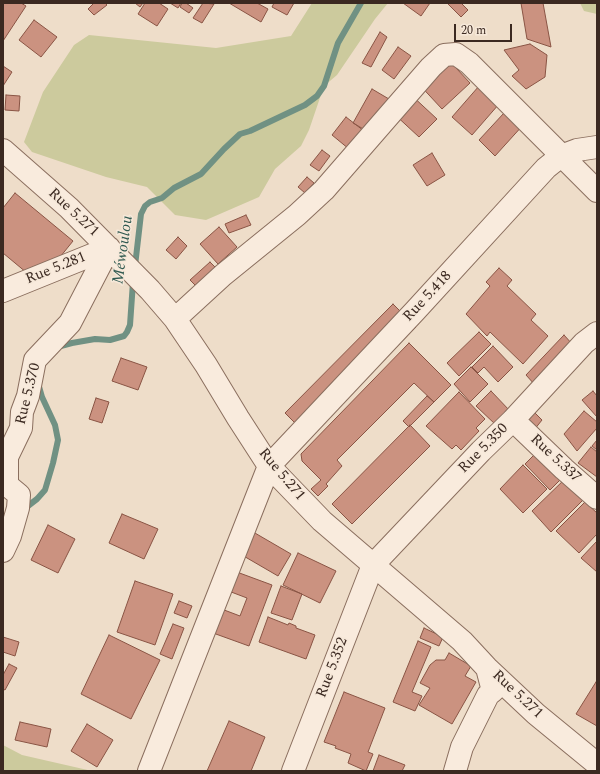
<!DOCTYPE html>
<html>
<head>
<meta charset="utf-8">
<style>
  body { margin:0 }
  #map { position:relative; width:600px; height:774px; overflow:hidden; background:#eeddc9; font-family:Spectral,serif }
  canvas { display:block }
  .frame { position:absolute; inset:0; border:4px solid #3b2921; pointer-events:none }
  .scale { position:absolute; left:454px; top:24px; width:58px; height:18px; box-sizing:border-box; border:2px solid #3b2921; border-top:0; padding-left:5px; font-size:12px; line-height:14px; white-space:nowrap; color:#3b2921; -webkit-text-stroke:3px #f6e8d9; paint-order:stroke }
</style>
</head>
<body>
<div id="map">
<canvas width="600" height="774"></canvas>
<div class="frame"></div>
<div class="scale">20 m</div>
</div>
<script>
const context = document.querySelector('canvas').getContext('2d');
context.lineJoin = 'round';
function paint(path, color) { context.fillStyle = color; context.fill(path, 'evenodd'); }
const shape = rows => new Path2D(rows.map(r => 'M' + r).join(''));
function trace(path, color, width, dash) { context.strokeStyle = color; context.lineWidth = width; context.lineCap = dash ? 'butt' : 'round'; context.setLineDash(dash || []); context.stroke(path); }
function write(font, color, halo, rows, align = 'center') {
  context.font = font + ' Spectral,serif'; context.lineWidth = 3; context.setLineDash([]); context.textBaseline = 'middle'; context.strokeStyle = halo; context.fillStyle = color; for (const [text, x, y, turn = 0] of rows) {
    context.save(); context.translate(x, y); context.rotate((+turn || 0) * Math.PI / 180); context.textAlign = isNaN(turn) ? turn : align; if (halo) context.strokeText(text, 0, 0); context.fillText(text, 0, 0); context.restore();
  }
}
paint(shape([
  [312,3,388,3,375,19,337,75,324,86,309,130,301,146,275,169,259,197,206,220,175,215,147,187,106,177,32,152,24,142,43,92,74,45,89,35,216,48,291,36],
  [580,3,597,3,597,14,584,11],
  [3,745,22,755,92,771,3,771]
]), '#ccca9d');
trace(shape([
  [135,266,141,214,145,206,150,202,162,198,174,188,201,174,224,149,240,134,250,131,305,105,317,96,324,86,338,43,361,3],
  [57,347,72,343,95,339,110,340,124,336,127,332,130,325,133,282],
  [24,509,37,499,45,490,53,463,58,440,55,425,42,397,38,383]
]), '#709183', 6);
const building = shape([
  [3,3,21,3,26,6,3,41,3,3],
  [94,3,105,3,107,5,94,15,88,9,94,3],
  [135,3,143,3,140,7,135,3],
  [145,3,159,3,168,9,157,26,138,14,145,3],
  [170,3,181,3,178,8,170,3],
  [182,3,186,3,193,8,189,13,180,7,182,3],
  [203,3,214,4,202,23,193,18,203,3],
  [229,3,257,3,268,9,261,22,229,3],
  [274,3,294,3,287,15,272,7,274,3],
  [403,3,430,3,421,16,403,3],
  [450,3,461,3,468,10,461,17,448,4,450,3],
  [521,3,543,3,551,47,527,39,521,3],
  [34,20,57,37,41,57,19,40,34,20],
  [380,32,387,37,371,67,362,63,380,32],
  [530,44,547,55,545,77,526,89,512,76,519,70,504,50,530,44],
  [398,47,411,56,394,79,382,70,398,47],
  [444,55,470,83,442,109,416,81,444,55],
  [3,66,12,72,3,86,3,66],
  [486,78,506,96,472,135,452,117,486,78],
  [372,89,394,102,372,134,353,123,372,89],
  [409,93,437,119,419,137,392,112,409,93],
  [6,95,20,96,19,111,5,110,6,95],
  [504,113,524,124,495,156,479,140,504,113],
  [346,117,364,131,349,149,332,135,346,117],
  [322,150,330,156,319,171,310,165,322,150],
  [432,153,445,175,427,186,413,165,432,153],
  [307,177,314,183,305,193,298,187,307,177],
  [15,193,73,241,39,283,3,253,3,208,15,193],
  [246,215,251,225,229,233,225,224,246,215],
  [219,227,237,247,218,264,200,244,219,227],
  [178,237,187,246,176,259,166,250,178,237],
  [210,262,219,271,199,289,190,280,210,262],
  [499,268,512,280,507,286,536,314,531,320,548,336,523,364,490,332,487,336,466,314,490,286,486,282,499,268],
  [393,304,416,327,308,436,285,413,393,304],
  [479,332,491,344,459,376,447,363,479,332],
  [564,335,573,345,535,385,526,375,564,335],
  [409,343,451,385,434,402,414,383,337,460,342,466,326,484,328,486,318,496,311,489,321,480,302,461,301,454,409,343],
  [493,346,513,367,498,382,484,367,478,373,472,367,493,346],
  [121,358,147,367,138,390,112,381,121,358],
  [471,367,488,384,470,402,454,384,471,367],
  [491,391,510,411,496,425,476,406,491,391],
  [593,391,597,396,597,417,582,400,593,391],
  [459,392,485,419,476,428,479,431,461,450,456,445,452,449,426,426,459,392],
  [427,396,434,402,409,427,403,421,427,396],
  [96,398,109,402,102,423,89,419,96,398],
  [584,411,597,422,597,428,577,451,564,434,584,411],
  [534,412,542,420,534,430,524,421,534,412],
  [410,425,430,446,352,524,332,504,410,425],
  [597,440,597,450,592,446,597,440],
  [591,447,597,452,597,477,578,463,591,447],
  [539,450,564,476,550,490,525,464,539,450],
  [523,465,547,489,523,513,500,489,523,465],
  [568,476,587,496,551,532,532,511,568,476],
  [585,502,597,513,597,534,579,553,556,531,585,502],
  [122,514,158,529,144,559,109,543,122,514],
  [48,525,75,539,58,573,31,560,48,525],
  [248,529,291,554,278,576,235,551,248,529],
  [597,541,597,572,581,558,597,541],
  [298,553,336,571,320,603,283,585,298,553],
  [226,568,272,585,249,646,202,629,211,605,240,616,247,598,218,587,226,568],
  [135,581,173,594,155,645,117,632,135,581],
  [281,586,302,594,292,620,271,613,281,586],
  [179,601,192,606,187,618,174,613,179,601],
  [268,617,288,625,289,623,296,626,296,628,315,635,306,659,259,642,268,617],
  [173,624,184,628,172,659,160,654,173,624],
  [424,628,443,637,439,646,420,638,424,628],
  [109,635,160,660,131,719,81,694,109,635],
  [3,637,19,642,15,656,3,652,3,637],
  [418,641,431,647,412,692,422,696,415,711,393,702,418,641],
  [449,653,471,666,465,676,476,682,452,724,419,705,430,688,420,683,430,665,436,660,445,660,449,653],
  [9,664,17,668,5,690,3,689,3,675,9,664],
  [596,682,597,682,597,726,576,714,596,682],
  [344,692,385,708,368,752,373,754,366,771,348,763,351,754,335,748,336,746,324,742,344,692],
  [229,721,265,737,251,771,207,771,229,721],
  [20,722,51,729,47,747,15,740,20,722],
  [87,724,113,740,97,767,71,751,87,724],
  [379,755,405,765,402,771,373,771,379,755]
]);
paint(building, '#cb9280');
trace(building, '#895444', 1);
const minor = shape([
  [3,150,69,208,150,290,175,319,206,365,238,418,269,466,322,521,462,641,487,668,536,714,597,764],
  [3,291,109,248],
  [175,319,223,275,297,215,324,190,431,67,444,55,456,54,469,63,597,191],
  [513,420,564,469,597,498],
  [3,551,10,536,18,508,19,495,7,485,7,457,21,428,22,412,28,396,35,360,70,323,109,248],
  [149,771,269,466,415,311,546,168,561,156,577,150,597,147],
  [293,771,373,565,481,451,513,420,584,343,597,333],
  [455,771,462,747,488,695,493,691,487,668]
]);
trace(minor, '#8a6e5e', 24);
trace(minor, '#f9ebdd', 22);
write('15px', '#3b2921', '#f6e8d9', [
  ["Rue 5.271",73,213,43],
  ["Rue 5.281",56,269,-22],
  ["Rue 5.418",428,297,-47],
  ["Rue 5.370",29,394,-76],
  ["Rue 5.350",484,449,-45],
  ["Rue 5.337",555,459,43],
  ["Rue 5.271",281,475,50],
  ["Rue 5.352",333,668,-69],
  ["Rue 5.271",517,695,43]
]);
write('italic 16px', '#315a51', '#f6e8d9', [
  ["Méwoulou",124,250,-82]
]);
</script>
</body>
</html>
